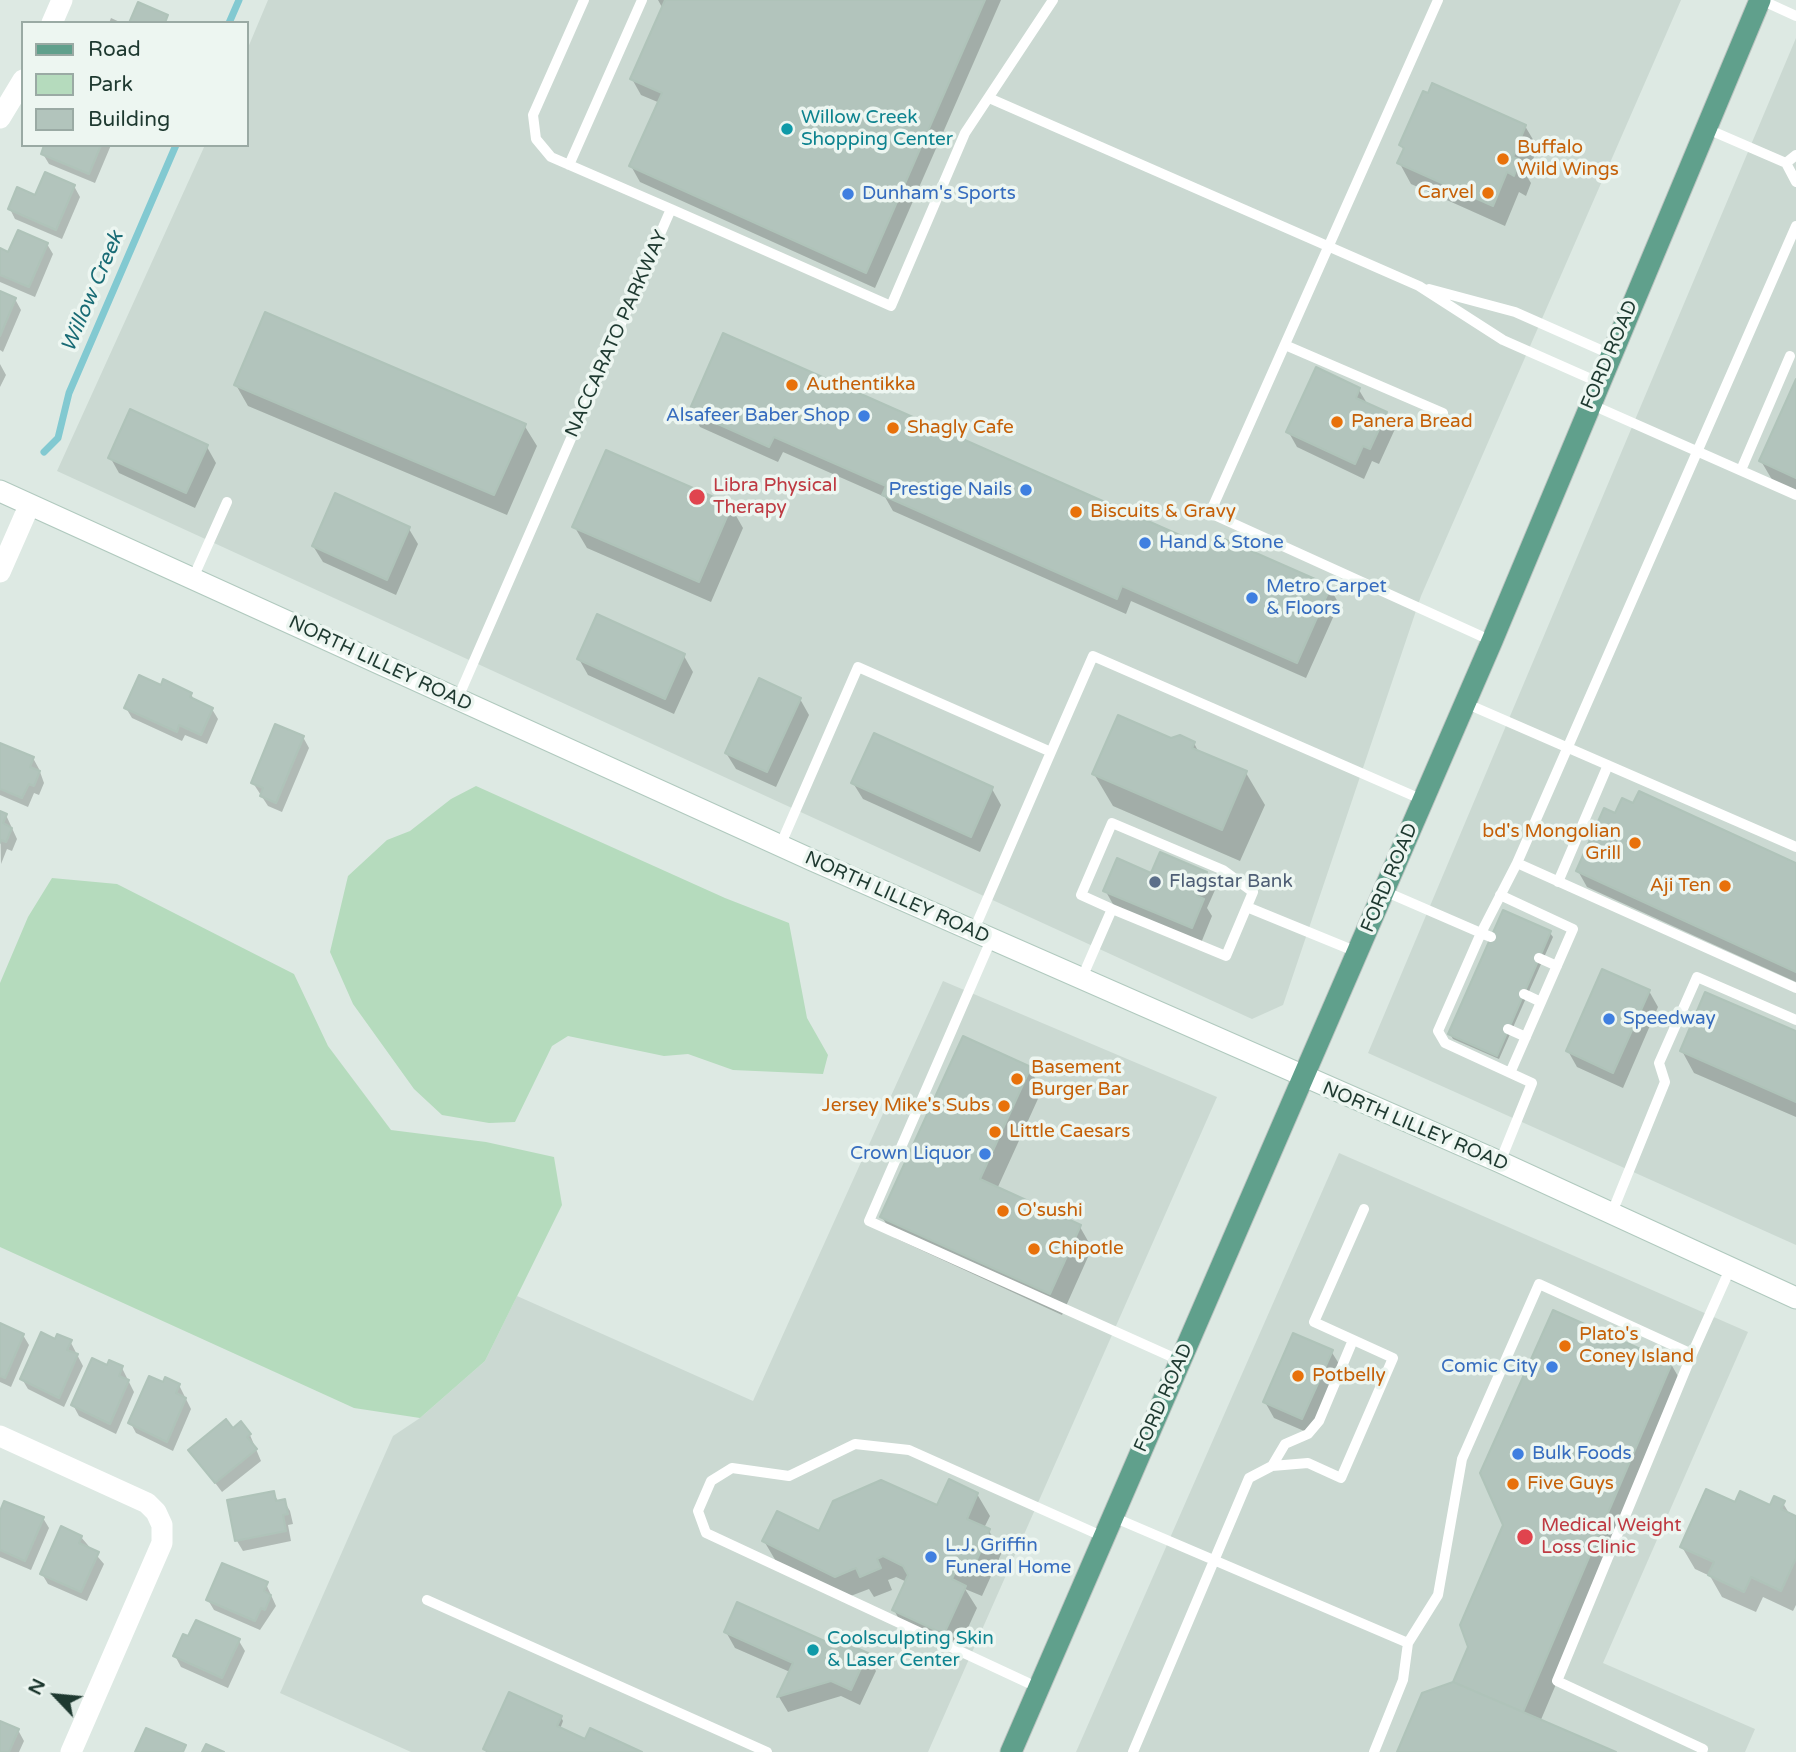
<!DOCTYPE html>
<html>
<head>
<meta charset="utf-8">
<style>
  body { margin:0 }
  #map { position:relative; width:1796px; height:1752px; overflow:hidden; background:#dde9e3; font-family:"Varela Round",sans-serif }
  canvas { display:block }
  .legend { position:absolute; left:21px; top:21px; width:228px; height:126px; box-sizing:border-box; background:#edf6f1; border:2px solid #9aaaa4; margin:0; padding:9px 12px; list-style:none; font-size:21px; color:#1e3930 }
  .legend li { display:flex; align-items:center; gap:14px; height:35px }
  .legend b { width:35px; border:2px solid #9aaaa4 }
  .north { position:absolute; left:21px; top:1661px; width:70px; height:70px; -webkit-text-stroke:5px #edf6f1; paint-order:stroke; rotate:296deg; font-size:19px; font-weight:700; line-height:28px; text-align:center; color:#1e3930 }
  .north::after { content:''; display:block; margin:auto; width:24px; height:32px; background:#1e3930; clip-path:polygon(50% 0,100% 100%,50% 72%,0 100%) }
</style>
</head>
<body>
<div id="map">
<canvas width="1796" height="1752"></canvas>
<ul class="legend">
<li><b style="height:9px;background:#60a08c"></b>Road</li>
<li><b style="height:19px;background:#b5dbbd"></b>Park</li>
<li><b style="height:19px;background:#b2c4bc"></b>Building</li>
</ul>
<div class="north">N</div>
</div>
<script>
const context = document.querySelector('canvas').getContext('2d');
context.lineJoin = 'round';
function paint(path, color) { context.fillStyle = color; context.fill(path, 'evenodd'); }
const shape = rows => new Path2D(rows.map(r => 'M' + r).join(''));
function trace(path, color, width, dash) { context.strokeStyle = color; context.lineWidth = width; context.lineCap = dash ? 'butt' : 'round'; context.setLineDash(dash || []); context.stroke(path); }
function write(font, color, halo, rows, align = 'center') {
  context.font = font + ' "Varela Round",sans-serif'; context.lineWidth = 7; context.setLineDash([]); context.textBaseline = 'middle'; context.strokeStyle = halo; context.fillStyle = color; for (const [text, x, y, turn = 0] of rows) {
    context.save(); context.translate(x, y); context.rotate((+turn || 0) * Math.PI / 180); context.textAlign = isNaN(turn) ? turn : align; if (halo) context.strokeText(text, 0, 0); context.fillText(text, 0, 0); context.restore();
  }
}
paint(shape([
  [268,0,1681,0,1421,596,1283,1005,1252,1019,57,471,205,145,247,145,247,50],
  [1796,38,1796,1245,1368,1053],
  [943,981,1217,1097,928,1752,411,1752,280,1693,393,1436,420,1418,485,1361,517,1296,753,1401],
  [1339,1153,1748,1332,1603,1663,1755,1729,1745,1752,1076,1752]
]), '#cbd9d2');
paint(shape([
  [476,786,725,898,789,923,807,1018,828,1055,823,1074,733,1070,688,1054,664,1056,568,1036,552,1046,515,1122,489,1123,442,1115,414,1089,353,1004,330,952,348,876,387,840,410,831,451,799],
  [52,878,117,884,294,974,328,1046,391,1130,486,1142,554,1157,562,1205,485,1361,420,1418,354,1408,0,1247,0,983,28,917]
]), '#b5dbbd');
paint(shape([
  [658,0,1001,0,875,288,640,182,631,166,660,103,641,95,632,79,663,9],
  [111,18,122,23,109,23],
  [1525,126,1538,148,1526,175,1531,183,1526,196,1519,192,1505,226,1411,184,1399,162,1404,151,1401,145],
  [46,145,111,145,95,183,49,164,43,154],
  [74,186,80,197,62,239,15,219,10,209,36,197],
  [47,244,53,254,35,297,0,282,0,250,9,254],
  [0,293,15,299,21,310,3,352,0,350],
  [0,364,6,375,0,387],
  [1796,383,1796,493,1774,483,1761,461],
  [236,385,524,425,537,446,507,515,248,406],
  [1359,390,1368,405,1386,413,1395,429,1379,464,1372,461,1364,479,1297,447,1288,431],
  [691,411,1210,550,1330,588,1339,604,1306,678,1131,601,1126,614,893,511,885,497,783,452,778,462,700,427],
  [207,447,216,463,195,508,119,473,110,457],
  [731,507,743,528,711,602,587,548,574,526],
  [409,529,418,544,396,595,323,562,313,546],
  [598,617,684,656,693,672,674,714,588,675,579,659],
  [162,687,191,694,195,702,212,709,218,719,207,744,185,735,182,741,132,718,126,708],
  [800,699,809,715,776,787,736,769,726,753],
  [303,737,309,748,282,812,268,806,253,783],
  [1170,740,1194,743,1199,753,1246,773,1265,805,1240,861,1113,806,1094,774],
  [0,744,33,758,39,769,44,783,39,795,34,793,28,807,0,795],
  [853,783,992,789,1001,805,980,852,863,799],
  [0,812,6,815,17,839,12,851,7,849,1,864],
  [1616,816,1796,865,1796,982,1587,887,1578,871],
  [1206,874,1215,890,1207,908,1212,916,1201,943,1114,906,1105,890,1152,875],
  [1550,933,1553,937,1499,1059,1453,1039,1450,1034],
  [1649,991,1658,1007,1623,1088,1577,1067,1568,1051],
  [1796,1033,1796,1117,1694,1073,1682,1051],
  [1029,1068,1042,1090,997,1189,1080,1227,1092,1248,1062,1315,895,1238,882,1217],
  [0,1325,23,1335,29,1345,11,1387,0,1382],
  [56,1341,70,1341,83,1366,64,1407,28,1389,22,1379],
  [1331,1351,1341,1367,1311,1434,1274,1418,1265,1402],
  [1671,1364,1683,1385,1540,1722,1612,1752,1399,1752,1454,1683,1470,1647,1505,1525],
  [108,1367,122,1368,134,1392,116,1434,79,1416,73,1405],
  [164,1384,179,1385,191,1409,173,1451,136,1433,130,1422],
  [232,1430,250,1435,261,1461,222,1492,191,1451],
  [273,1493,279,1502,284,1501,290,1511,293,1524,288,1525,291,1541,243,1551,237,1541],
  [977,1494,990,1516,984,1528,989,1531,1002,1552,982,1596,965,1589,977,1608,956,1654,906,1632,894,1610,907,1582,896,1577,888,1580,892,1590,874,1597,869,1589,848,1597,777,1563,764,1541,819,1534,938,1507],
  [1783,1503,1790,1515,1796,1517,1796,1605,1793,1611,1763,1597,1756,1612,1722,1597,1710,1576,1695,1569,1682,1547,1736,1504,1771,1507],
  [0,1515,43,1518,49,1528,31,1570,0,1557],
  [81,1537,104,1564,87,1601,48,1584,42,1574],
  [266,1584,276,1606,260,1630,214,1610,208,1600],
  [726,1632,866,1655,876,1671,860,1705,841,1696,788,1712,779,1697,790,1672,735,1648],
  [239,1641,245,1651,228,1688,181,1667,175,1656],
  [561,1717,563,1721,560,1729,586,1741,638,1752,486,1752,485,1749],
  [0,1722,18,1730,24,1741,19,1752,0,1752]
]), '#0003');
trace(shape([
  [229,23,239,0],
  [44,452,58,438,69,393,176,145]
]), '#82c9d1', 7);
const building = shape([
  [665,0,985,0,866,273,629,166,662,93,630,79,665,0],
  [138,2,168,15,165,23,129,23,138,2],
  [1432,83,1526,125,1513,157,1520,160,1514,176,1507,172,1493,206,1397,163,1404,148,1399,145,1423,91,1428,93,1432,83],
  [44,145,101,145,89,174,41,154,44,145],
  [45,172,75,185,56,230,8,209,17,187,35,195,45,172],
  [18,230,48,243,29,287,0,275,0,248,8,252,18,230],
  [0,291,16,298,0,336,0,291],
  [265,312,526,424,494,495,234,385,265,312],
  [723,333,1209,548,1215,535,1331,586,1297,663,1122,586,1117,599,882,495,886,486,774,437,769,447,689,411,723,333],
  [1316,367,1360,388,1356,398,1387,412,1370,449,1363,446,1355,464,1286,432,1316,367],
  [1796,379,1796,478,1759,461,1796,379],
  [130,409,208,445,186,493,108,458,130,409],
  [606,450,732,505,699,582,572,527,606,450],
  [335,493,410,527,387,580,312,546,335,493],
  [597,614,685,654,665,699,577,659,597,614],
  [139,675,161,685,163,679,192,693,190,697,213,708,201,735,179,725,177,732,124,708,139,675],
  [759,678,801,698,767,772,725,753,759,678],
  [1118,715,1171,738,1180,735,1195,742,1192,748,1247,771,1222,830,1092,774,1118,715],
  [275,724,304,736,276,803,260,796,263,788,251,783,275,724],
  [874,733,993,787,971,837,851,783,874,733],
  [0,743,34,757,30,767,40,771,34,786,29,784,22,798,0,789,0,743],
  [1639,791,1796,863,1796,972,1576,871,1604,808,1615,813,1622,798,1633,803,1639,791],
  [0,811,7,814,3,823,12,828,6,842,1,840,0,843,0,811],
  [1160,852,1207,872,1197,896,1204,899,1192,928,1103,891,1117,858,1151,873,1160,852],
  [1503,910,1551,931,1497,1056,1448,1034,1503,910],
  [1602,969,1650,990,1613,1073,1566,1051,1602,969],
  [1705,992,1796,1031,1796,1102,1680,1051,1705,992],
  [963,1036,1031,1067,980,1179,1081,1225,1050,1294,880,1217,963,1036],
  [1553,1310,1672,1363,1523,1712,1453,1682,1468,1647,1460,1625,1503,1525,1480,1473,1553,1310],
  [0,1323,24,1334,5,1378,0,1376,0,1323],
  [41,1332,55,1339,57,1334,72,1340,67,1350,78,1354,59,1398,20,1379,41,1332],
  [1293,1333,1333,1350,1302,1419,1263,1402,1293,1333],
  [92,1358,107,1365,109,1360,123,1366,119,1376,129,1380,110,1424,71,1405,92,1358],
  [149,1376,163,1382,165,1377,180,1384,176,1393,186,1398,167,1442,128,1423,149,1376],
  [226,1419,233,1428,241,1421,251,1434,247,1437,257,1449,215,1483,188,1450,226,1419],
  [949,1479,978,1493,967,1519,990,1529,970,1576,956,1570,952,1579,966,1586,944,1634,892,1610,908,1575,903,1566,883,1556,877,1559,881,1568,860,1577,856,1568,835,1577,762,1541,777,1511,819,1531,833,1501,881,1480,937,1505,949,1479],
  [1706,1489,1735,1502,1740,1491,1770,1505,1774,1496,1785,1501,1781,1509,1796,1516,1796,1558,1781,1591,1751,1577,1744,1592,1708,1575,1714,1562,1680,1547,1706,1489],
  [274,1491,276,1501,285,1499,288,1514,283,1515,286,1531,235,1541,227,1500,274,1491],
  [4,1501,44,1517,25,1561,0,1550,0,1511,4,1501],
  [61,1526,82,1536,79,1543,99,1552,81,1592,40,1574,61,1526],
  [222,1563,268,1582,264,1591,271,1595,265,1610,261,1608,255,1621,206,1600,222,1563],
  [737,1602,838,1647,841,1641,868,1653,851,1690,831,1681,777,1697,793,1663,724,1632,737,1602],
  [196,1620,240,1639,222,1678,173,1656,183,1634,188,1636,196,1620],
  [1453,1682,1523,1712,1616,1752,1397,1752,1422,1693,1453,1682],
  [509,1692,562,1716,557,1726,585,1739,590,1728,642,1752,489,1752,483,1749,509,1692],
  [0,1721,19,1729,9,1752,0,1752,0,1721],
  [146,1728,186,1745,183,1752,135,1752,146,1728],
  [206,1744,224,1752,202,1752,206,1744]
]);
paint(building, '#b2c4bc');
trace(building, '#afc3b9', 2);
const secondary = shape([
  [0,491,812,860,1500,1162,1796,1298]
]);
const primary = shape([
  [1011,1752,1492,641,1760,0]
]);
trace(secondary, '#b0c9be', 23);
trace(primary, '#bcc4c1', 23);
trace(shape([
  [1438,0,1210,513,1492,641],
  [1761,0,1796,16],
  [989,98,1419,286,1503,340,1598,382],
  [1705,128,1786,163,1796,155],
  [1786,163,1796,182],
  [569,165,642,0],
  [671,209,891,306,965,133,1053,0],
  [1796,226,1517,863,1796,988],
  [1429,289,1515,312,1610,354],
  [1285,345,1443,413],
  [1590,404,1796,495],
  [1741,470,1790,356],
  [193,578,227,502],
  [457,700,671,209,551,157,536,139,533,115,584,0],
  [1465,703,1796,847],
  [1051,752,1093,656,1423,800],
  [780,846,858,667,1051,752,973,932],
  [1558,882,1608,765],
  [1384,891,1481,933,1438,1031,1445,1043,1532,1083,1500,1162],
  [1500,895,1573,929,1510,1073],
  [1247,907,1357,952],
  [1491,937,1481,933,1517,863],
  [991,940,869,1221,1181,1361],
  [1539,958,1557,966],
  [1081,980,1112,909,1226,956,1253,892,1223,870,1112,823,1081,895,1112,909],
  [1524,994,1541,1002],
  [1508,1029,1526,1037],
  [1611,1215,1665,1082,1659,1063,1697,977,1796,1020],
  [1692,1354,1557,1681,1703,1749,1702,1752],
  [1272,1466,1285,1444,1308,1434,1319,1421,1353,1340],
  [1113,1517,1408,1643,1403,1680,1374,1752],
  [427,1600,767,1752],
  [1408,1643,1438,1595,1462,1459,1539,1284,1692,1354,1730,1269],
  [1039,1688,706,1533,698,1511,711,1481,732,1468,789,1476,855,1444,909,1450,1104,1537],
  [1133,1752,1249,1478,1272,1466,1308,1463,1341,1478,1393,1358,1314,1322,1364,1209]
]), '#fff', 10);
trace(shape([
  [52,23,62,0],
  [0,118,23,80],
  [0,572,29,506],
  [0,1436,147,1503,156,1512,162,1525,162,1543,71,1752]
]), '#fff', 21);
trace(secondary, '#fff', 21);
trace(primary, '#60a08c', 21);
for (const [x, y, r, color] of [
  [787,129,7,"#0f9aa8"],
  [1503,159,7,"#e8710a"],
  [1488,193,7,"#e8710a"],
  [848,194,7,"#3f7fe0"],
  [792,385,7,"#e8710a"],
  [864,416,7,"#3f7fe0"],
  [1337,422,7,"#e8710a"],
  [893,428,7,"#e8710a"],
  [1026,490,7,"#3f7fe0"],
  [697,497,9,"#e0444e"],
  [1076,512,7,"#e8710a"],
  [1145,543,7,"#3f7fe0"],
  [1252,598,7,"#3f7fe0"],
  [1635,843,7,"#e8710a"],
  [1155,882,7,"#5c6f8a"],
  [1725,886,7,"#e8710a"],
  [1609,1019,7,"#3f7fe0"],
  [1017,1079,7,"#e8710a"],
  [1004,1106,7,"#e8710a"],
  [995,1132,7,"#e8710a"],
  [985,1154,7,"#3f7fe0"],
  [1003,1211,7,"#e8710a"],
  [1034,1249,7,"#e8710a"],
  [1565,1346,7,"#e8710a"],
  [1552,1367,7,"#3f7fe0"],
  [1298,1376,7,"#e8710a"],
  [1518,1454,7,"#3f7fe0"],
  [1513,1484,7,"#e8710a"],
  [1525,1537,9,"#e0444e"],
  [931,1557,7,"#3f7fe0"],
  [813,1650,7,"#0f9aa8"]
]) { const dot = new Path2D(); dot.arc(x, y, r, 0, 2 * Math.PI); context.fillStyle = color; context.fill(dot); trace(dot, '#edf6f1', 2.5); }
write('19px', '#0d838f', '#edf6f1', [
  ["Willow Creek",801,118],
  ["Shopping Center",801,140],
  ["Coolsculpting Skin",827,1639],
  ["& Laser Center",827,1661]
], 'left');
write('19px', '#c56008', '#edf6f1', [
  ["Buffalo",1517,148],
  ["Wild Wings",1517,170],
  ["Carvel",1474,193,"right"],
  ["Authentikka",806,385],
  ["Panera Bread",1351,422],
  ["Shagly Cafe",907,428],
  ["Biscuits & Gravy",1090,512],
  ["bd's Mongolian",1621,832,"right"],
  ["Grill",1621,854,"right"],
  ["Aji Ten",1711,886,"right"],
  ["Basement",1031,1068],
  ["Burger Bar",1031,1090],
  ["Jersey Mike's Subs",990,1106,"right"],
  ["Little Caesars",1009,1132],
  ["O'sushi",1017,1211],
  ["Chipotle",1048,1249],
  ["Plato's",1579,1335],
  ["Coney Island",1579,1357],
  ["Potbelly",1312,1376],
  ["Five Guys",1527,1484]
], 'left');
write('19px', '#366cbe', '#edf6f1', [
  ["Dunham's Sports",862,194],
  ["Alsafeer Baber Shop",850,416,"right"],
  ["Prestige Nails",1012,490,"right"],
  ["Hand & Stone",1159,543],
  ["Metro Carpet",1266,587],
  ["& Floors",1266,609],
  ["Speedway",1623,1019],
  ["Crown Liquor",971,1154,"right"],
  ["Comic City",1538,1367,"right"],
  ["Bulk Foods",1532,1454],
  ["L.J. Griffin",945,1546],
  ["Funeral Home",945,1568]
], 'left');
write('19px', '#1e3930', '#edf6f1', [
  ["NACCARATO PARKWAY",617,334,-66],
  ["FORD ROAD",1610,355,-67],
  ["NORTH LILLEY ROAD",380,664,25],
  ["FORD ROAD",1390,878,-67],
  ["NORTH LILLEY ROAD",897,898,24],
  ["NORTH LILLEY ROAD",1415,1127,23],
  ["FORD ROAD",1164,1398,-66]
]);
write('19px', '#be3a42', '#edf6f1', [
  ["Libra Physical",713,486],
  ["Therapy",713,508],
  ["Medical Weight",1541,1526],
  ["Loss Clinic",1541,1548]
], 'left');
write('19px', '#4e5e75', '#edf6f1', [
  ["Flagstar Bank",1169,882]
], 'left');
write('italic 21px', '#186b75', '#edf6f1', [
  ["Willow Creek",93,292,-67]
]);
</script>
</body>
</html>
